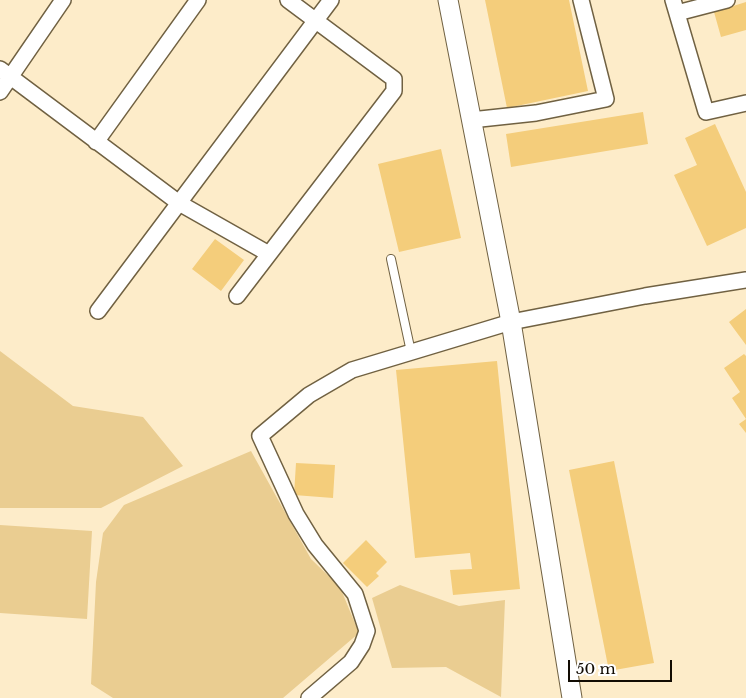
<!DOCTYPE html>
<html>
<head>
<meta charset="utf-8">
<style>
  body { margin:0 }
  #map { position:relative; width:746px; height:698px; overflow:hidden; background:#fdecc9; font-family:"Libre Baskerville",serif }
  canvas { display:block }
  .scale { position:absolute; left:568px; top:660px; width:104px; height:22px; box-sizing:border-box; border:2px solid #120c03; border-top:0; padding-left:6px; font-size:15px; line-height:18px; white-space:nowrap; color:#120c03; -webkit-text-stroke:4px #fff; paint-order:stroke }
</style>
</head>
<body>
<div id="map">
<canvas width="746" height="698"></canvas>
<div class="scale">50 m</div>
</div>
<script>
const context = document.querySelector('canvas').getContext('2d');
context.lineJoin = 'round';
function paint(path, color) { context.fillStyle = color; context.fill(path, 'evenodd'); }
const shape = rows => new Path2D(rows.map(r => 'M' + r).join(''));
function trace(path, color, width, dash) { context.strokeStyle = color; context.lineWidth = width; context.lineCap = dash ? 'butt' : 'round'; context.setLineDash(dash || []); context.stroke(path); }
paint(shape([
  [0,351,73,406,143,417,183,466,101,508,0,508],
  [251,451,311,559,340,587,359,633,283,698,113,698,91,684,96,582,103,533,124,505],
  [0,525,92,531,87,619,0,613],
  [400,585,459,606,505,600,501,697,446,667,392,668,372,598]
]), '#eacd91');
paint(shape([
  [485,0,569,0,588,91,507,108],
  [746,2,746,30,721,37,714,12],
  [643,112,648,144,511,167,506,134],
  [715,124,746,192,746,228,707,246,674,175,697,165,685,138],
  [441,149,461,238,399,252,378,164],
  [215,239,244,260,221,291,192,269],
  [746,309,746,345,729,322],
  [744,354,746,356,746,433,739,424,746,419,732,398,740,392,724,368],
  [497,361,520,589,453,595,450,570,472,569,470,553,415,558,396,370],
  [614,461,654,663,609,671,569,470],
  [296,463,335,465,333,498,294,495],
  [366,540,387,562,376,573,379,576,367,587,343,563]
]), '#f4cd7b');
const service = shape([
  [391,259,411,352]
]);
const minor = shape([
  [673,0,706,112,746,103],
  [677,13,727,0],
  [0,69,179,203,269,254],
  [0,92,63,0],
  [471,120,536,113,606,99,581,0],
  [96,142,198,0],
  [237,296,394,91,394,79,288,0],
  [98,311,331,0],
  [309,698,351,662,362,645,367,631,355,594,315,545,296,514,260,436,309,395,352,370,511,322,645,296,746,280]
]);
const tertiary = shape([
  [448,0,511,322,572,698]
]);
trace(service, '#706142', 10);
trace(minor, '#706142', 18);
trace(tertiary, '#706142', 21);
trace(service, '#fff', 8);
trace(minor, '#fff', 15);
trace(tertiary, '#fff', 19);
</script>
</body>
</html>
